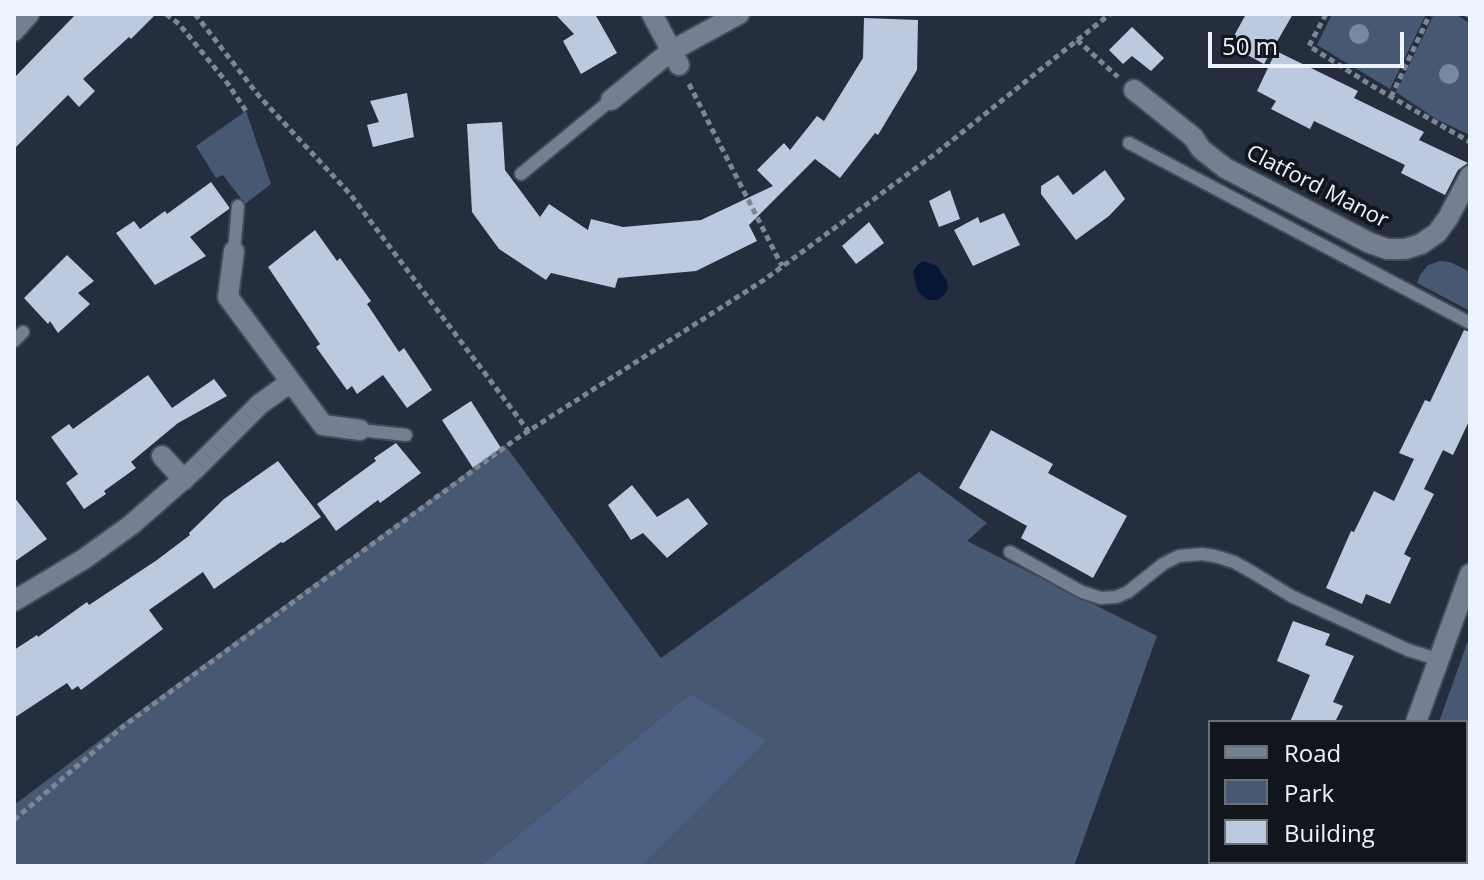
<!DOCTYPE html>
<html>
<head>
<meta charset="utf-8">
<style>
  body { margin:0 }
  #map { position:relative; width:1484px; height:880px; overflow:hidden; background:#242e3e; font-family:"Open Sans",sans-serif }
  canvas { display:block }
  .frame { position:absolute; inset:0; border:16px solid #ecf3fd; pointer-events:none }
  .legend { position:absolute; left:1208px; top:720px; width:260px; height:144px; box-sizing:border-box; background:#11161d; border:2px solid #696e77; margin:0; padding:10px 14px; list-style:none; font-size:24px; color:#ecf3fd }
  .legend li { display:flex; align-items:center; gap:16px; height:40px }
  .legend b { width:40px; border:2px solid #696e77 }
  .scale { position:absolute; left:1208px; top:32px; width:196px; height:36px; box-sizing:border-box; border:4px solid #ecf3fd; border-top:0; padding-left:10px; font-size:24px; line-height:28px; white-space:nowrap; color:#ecf3fd; -webkit-text-stroke:6px #11161d; paint-order:stroke }
</style>
</head>
<body>
<div id="map">
<canvas width="1484" height="880"></canvas>
<div class="frame"></div>
<ul class="legend">
<li><b style="height:10px;background:#748092"></b>Road</li>
<li><b style="height:22px;background:#475872"></b>Park</li>
<li><b style="height:22px;background:#bcc9de"></b>Building</li>
</ul>
<div class="scale">50 m</div>
</div>
<script>
const context = document.querySelector('canvas').getContext('2d');
context.lineJoin = 'round';
function paint(path, color) { context.fillStyle = color; context.fill(path, 'evenodd'); }
const shape = rows => new Path2D(rows.map(r => 'M' + r).join(''));
function trace(path, color, width, dash) { context.strokeStyle = color; context.lineWidth = width; context.lineCap = dash ? 'butt' : 'round'; context.setLineDash(dash || []); context.stroke(path); }
function write(font, color, halo, rows, align = 'center') {
  context.font = font + ' "Open Sans",sans-serif'; context.lineWidth = 8; context.setLineDash([]); context.textBaseline = 'middle'; context.strokeStyle = halo; context.fillStyle = color; for (const [text, x, y, turn = 0] of rows) {
    context.save(); context.translate(x, y); context.rotate((+turn || 0) * Math.PI / 180); context.textAlign = isNaN(turn) ? turn : align; if (halo) context.strokeText(text, 0, 0); context.fillText(text, 0, 0); context.restore();
  }
}
paint(shape([
  [1332,14,1426,14,1390,89,1317,45],
  [1434,14,1456,14,1470,24,1470,135,1436,119,1396,92],
  [246,111,271,184,245,204,223,175,216,178,196,146],
  [1440,261,1450,262,1470,272,1470,311,1417,283,1420,275,1428,265],
  [505,445,661,658,919,472,987,523,967,541,1157,636,1074,866,642,866,765,741,691,693,480,866,14,866,14,805,123,723],
  [1470,635,1470,866,1388,866,1389,862,1466,862,1466,722,1439,722]
]), '#475872');
paint(shape([
  [691,693,766,741,642,866,480,866]
]), '#4b6183');
paint(shape([
  [923,261,937,266,947,281,948,288,945,294,938,300,929,300,921,295,917,289,913,272,917,265]
]), '#051734');
paint(shape([
  [76,14,156,14,131,39,129,37,83,79,95,91,79,107,68,95,14,149,14,78],
  [555,14,595,14,617,53,581,74,563,41,574,34],
  [1246,14,1293,14,1264,64,1229,45],
  [864,18,918,20,917,70,878,135,875,133,840,178,815,159,749,225,757,241,696,271,618,278,615,288,551,273,546,280,499,249,472,212,467,124,502,122,505,170,540,217,549,204,588,230,591,219,623,227,701,220,773,186,757,170,784,143,790,150,817,116,824,121,863,58],
  [1132,27,1164,58,1151,71,1132,56,1123,64,1109,50],
  [1276,51,1358,91,1354,98,1424,132,1419,140,1468,163,1458,170,1445,195,1401,173,1405,165,1314,121,1310,129,1271,109,1276,101,1257,91],
  [407,93,414,137,373,147,367,125,379,122,370,101],
  [1105,170,1125,199,1109,216,1076,240,1041,194,1041,186,1058,175,1073,195],
  [211,182,229,207,229,209,190,237,206,256,155,285,116,233,134,221,140,229,165,211,167,214],
  [950,190,960,219,939,227,929,201],
  [1004,213,1020,245,973,266,954,230,978,217,980,223],
  [869,222,884,243,856,264,842,246],
  [315,230,337,261,340,258,371,301,367,304,399,352,404,348,432,390,407,408,383,375,357,394,352,386,347,390,316,347,320,344,268,267],
  [67,255,94,281,78,293,90,304,58,333,50,321,48,324,24,298],
  [1464,330,1470,332,1470,419,1453,455,1443,450,1424,489,1434,494,1404,554,1411,558,1390,604,1366,594,1362,604,1326,588,1351,531,1354,532,1374,491,1394,501,1414,459,1399,453,1425,400,1430,402],
  [148,375,172,408,214,379,227,396,178,423,131,462,136,468,104,491,106,494,84,509,66,483,78,474,51,437,69,424,73,429],
  [471,401,501,448,473,468,442,420],
  [991,430,1053,464,1048,473,1127,516,1093,578,1021,538,1027,526,959,488],
  [396,443,421,473,380,503,378,500,336,531,317,504,376,461,374,458],
  [278,461,321,517,283,543,281,542,214,589,203,572,149,610,163,629,81,690,78,686,72,690,67,683,14,718,14,650,37,635,38,637,87,602,89,605,157,560,190,535,189,533,224,499],
  [632,485,657,517,688,498,708,524,667,558,643,533,631,540,608,505],
  [14,497,47,539,14,562],
  [1293,621,1330,634,1325,645,1354,656,1333,702,1343,706,1335,722,1290,722,1310,675,1277,661]
]), '#bcc9de');
const service = shape([
  [1129,143,1470,323],
  [521,174,611,100],
  [234,251,238,206],
  [14,341,23,332],
  [360,430,406,435],
  [1010,552,1082,592,1101,598,1116,597,1128,592,1163,564,1179,556,1202,554,1215,556,1234,562,1252,572,1291,596,1408,650,1437,659]
]);
const minor = shape([
  [652,14,679,65],
  [1134,90,1193,137,1201,149,1225,168,1370,243,1387,249,1405,249,1421,244,1437,233,1448,218,1470,176],
  [611,100,671,51,739,14],
  [234,251,228,297,323,425,360,430],
  [162,456,184,480],
  [14,601,84,559,131,525,195,469,260,404,291,382],
  [1416,722,1470,574],
  [1369,866,1370,862]
]);
const tertiary = shape([
  [14,31,29,14]
]);
trace(service, '#434b58', 16);
trace(minor, '#434b58', 24);
trace(tertiary, '#434b58', 24);
trace(shape([
  [166,14,179,24,228,84,246,111],
  [195,14,259,96,350,194,529,432],
  [1326,14,1309,46,1374,87,1470,142],
  [1466,14,1470,16],
  [1077,40,1118,77],
  [689,84,782,266],
  [1391,97,1430,14],
  [14,820,125,725,516,439,764,280,935,154,1110,14]
]), '#7d8693', 5, [6, 4]);
trace(service, '#748092', 12);
trace(minor, '#748092', 20);
trace(tertiary, '#748092', 20);
context.fillStyle = '#7788a3';
for (const [x, y] of [
  [1359,34],
  [1449,74]
]) { context.beginPath(); context.arc(x, y, 10, 0, 2 * Math.PI); context.fill(); }
write('22px', '#ecf3fd', '#11161d', [
  ["Clatford Manor",1317,187,27]
]);
</script>
</body>
</html>
